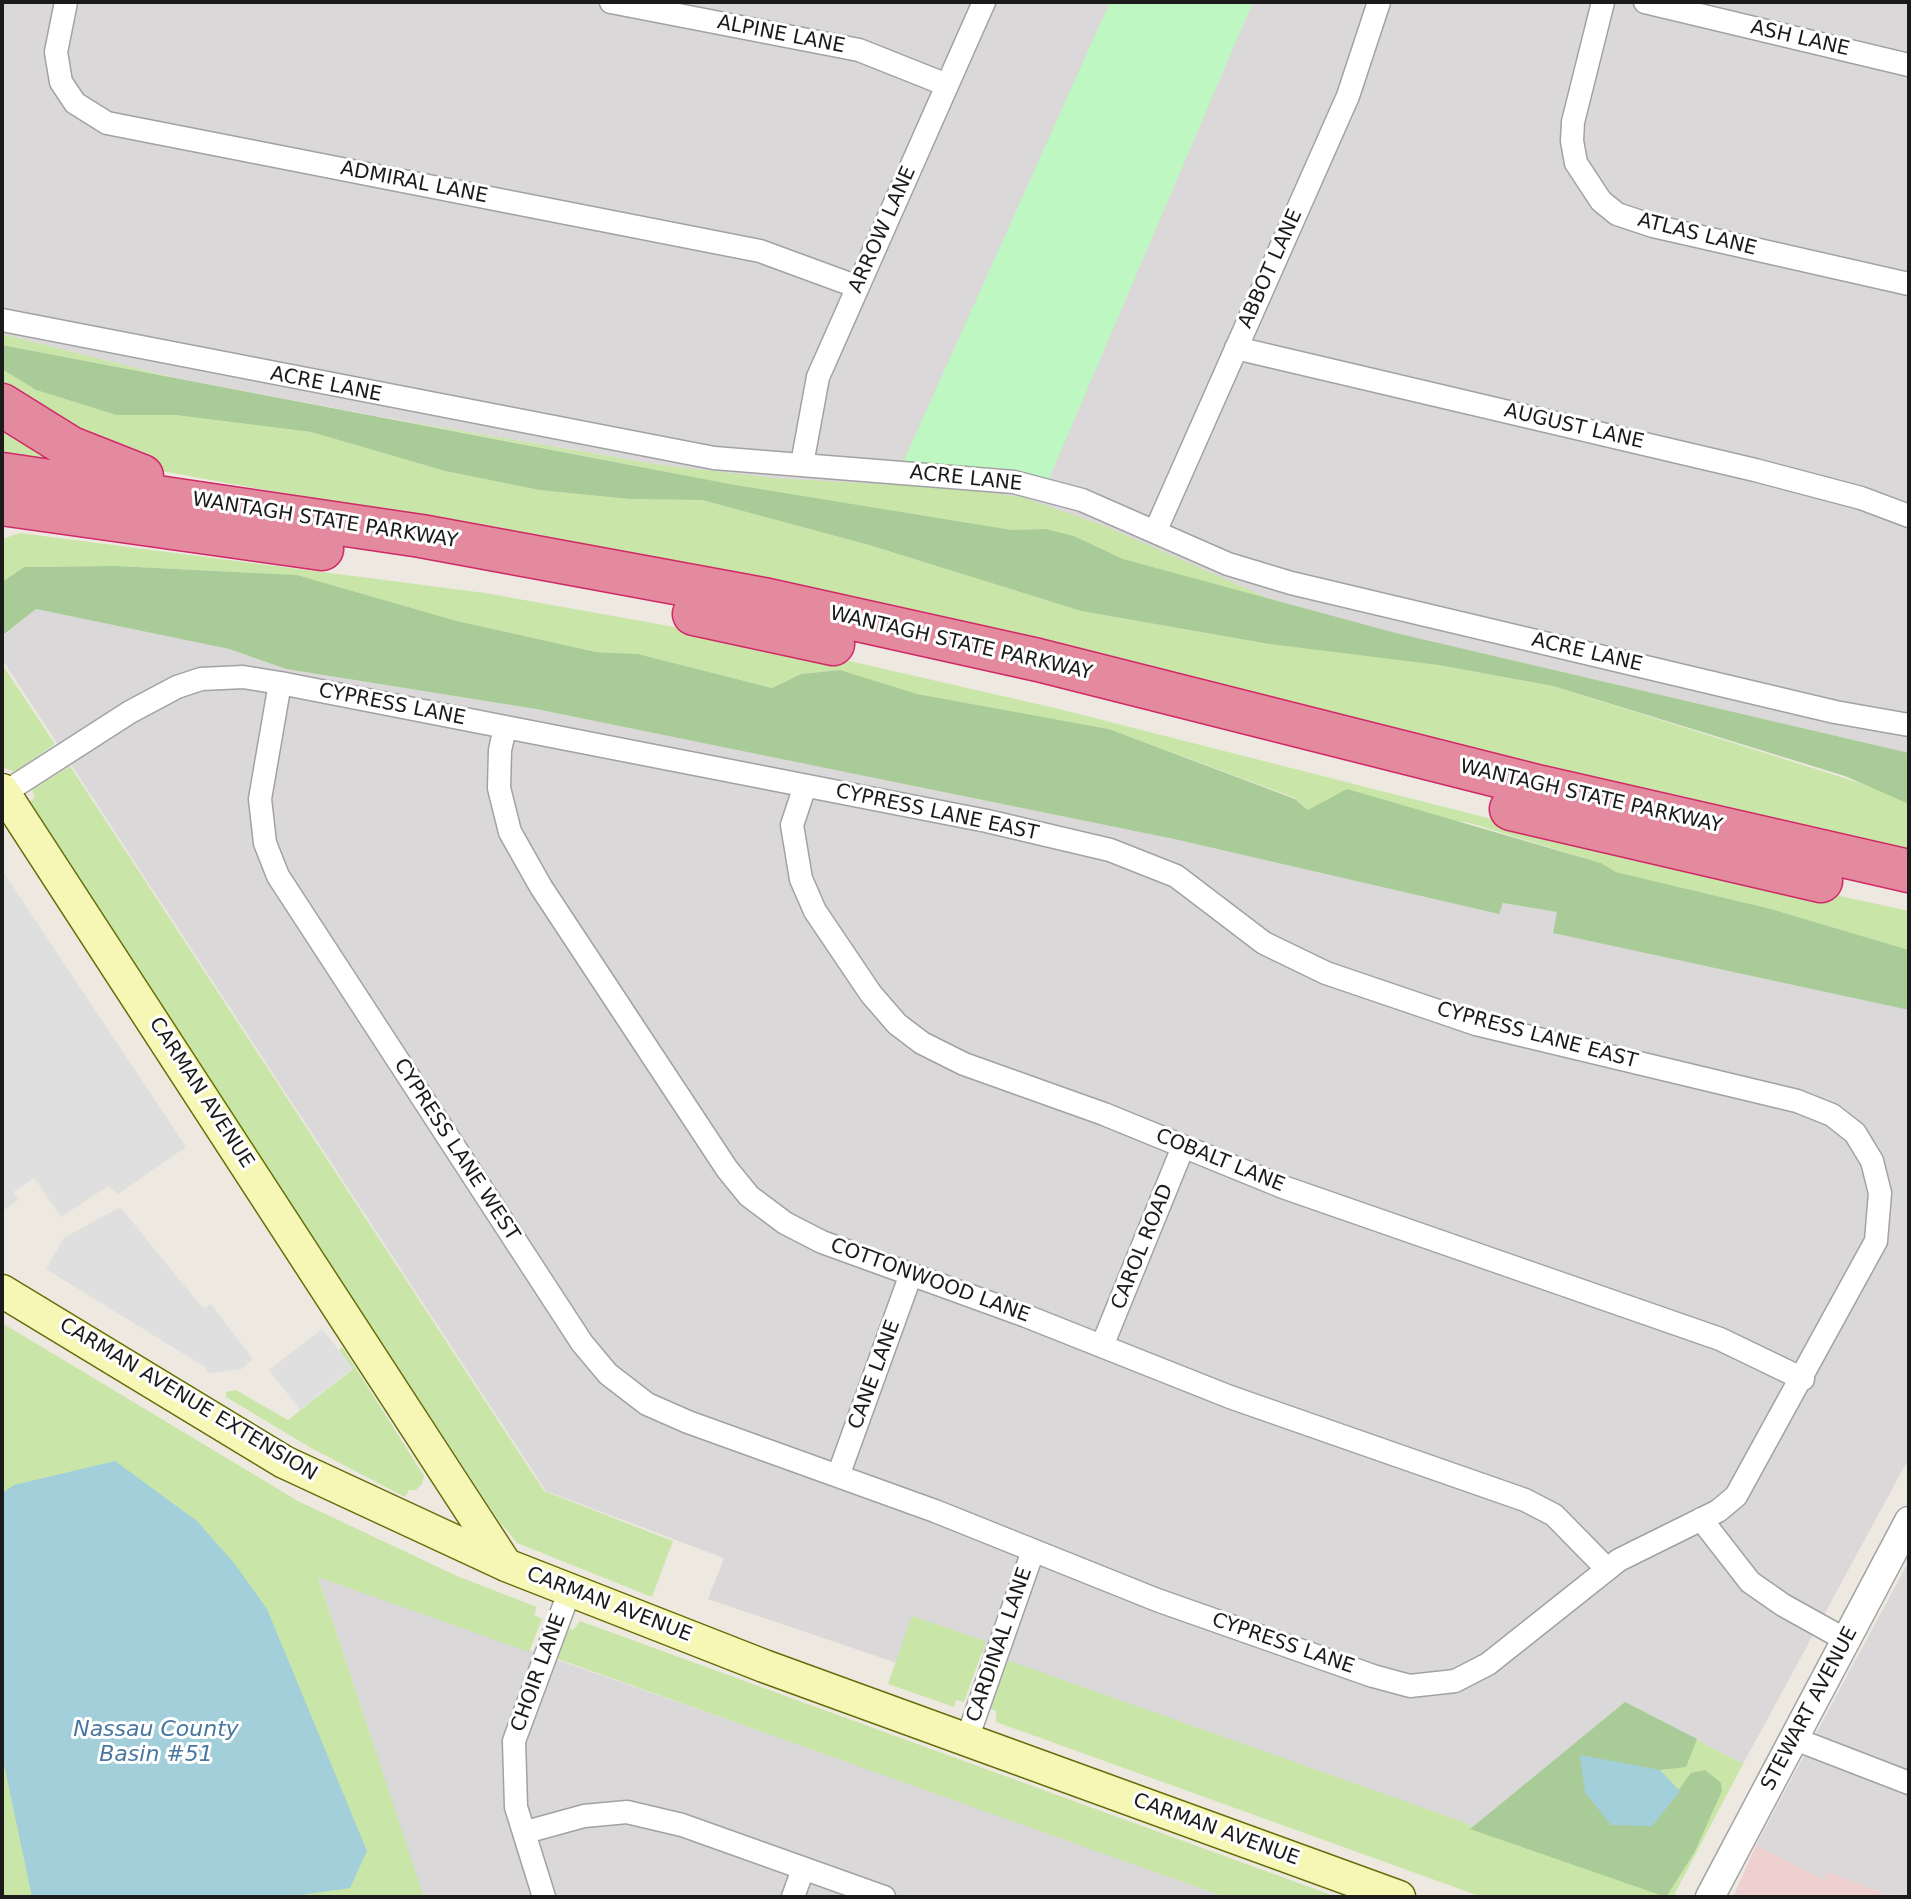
<!DOCTYPE html>
<html>
<head>
<meta charset="utf-8">
<style>
  body { margin:0 }
  #map { position:relative; width:1911px; height:1899px; overflow:hidden; background:#ede9e1; font-family:"DejaVu Sans",sans-serif }
  canvas { display:block }
  .frame { position:absolute; inset:0; border:4px solid #1b1b1b; pointer-events:none }
</style>
</head>
<body>
<div id="map">
<canvas width="1911" height="1899"></canvas>
<div class="frame"></div>
</div>
<script>
const context = document.querySelector('canvas').getContext('2d');
context.lineJoin = 'round';
function paint(path, color) { context.fillStyle = color; context.fill(path, 'evenodd'); }
const shape = rows => new Path2D(rows.map(r => 'M' + r).join(''));
function trace(path, color, width, dash) { context.strokeStyle = color; context.lineWidth = width; context.lineCap = dash ? 'butt' : 'round'; context.setLineDash(dash || []); context.stroke(path); }
function write(font, color, halo, rows, align = 'center') {
  context.font = font + ' "DejaVu Sans",sans-serif'; context.lineWidth = 6; context.setLineDash([]); context.textBaseline = 'middle'; context.strokeStyle = halo; context.fillStyle = color; for (const [text, x, y, turn = 0] of rows) {
    context.save(); context.translate(x, y); context.rotate((+turn || 0) * Math.PI / 180); context.textAlign = isNaN(turn) ? turn : align; if (halo) context.strokeText(text, 0, 0); context.fillText(text, 0, 0); context.restore();
  }
}
paint(shape([
  [2,2,1909,2,1909,753,1396,633,1123,559,1074,536,1046,529,1012,530,661,465,382,417,176,378,2,334],
  [36,609,229,649,286,669,536,709,1174,839,1499,914,1503,903,1558,912,1554,933,1909,1010,1909,1458,1743,1764,1625,1702,1470,1829,911,1627,897,1663,708,1599,724,1558,546,1491,2,659,2,637],
  [1909,1561,1909,1897,1895,1897,1828,1872,1825,1881,1756,1845],
  [318,1576,1233,1897,423,1897]
]), '#dad8d8');
paint(shape([
  [1756,1845,1825,1880,1828,1872,1895,1897,1733,1897]
]), '#eed0d0');
paint(shape([
  [2,334,176,378,2,345],
  [2,369,36,390,116,415,175,415,311,432,445,471,539,490,629,499,702,500,869,545,1081,611,1269,644,1438,665,1553,686,1879,789,1909,804,1909,858,282,493,162,471,2,394],
  [382,417,661,465,773,478,962,489,1021,497,1105,526,1270,599,1123,559,1074,536,1046,529,1012,530,730,484],
  [2,421,49,452,47,460,2,461],
  [20,533,485,593,797,649,1059,709,1527,828,1909,911,1909,950,1771,909,1616,872,1601,863,1466,822,1308,810,1295,798,1109,729,916,694,840,670,801,674,772,688,638,654,596,652,457,621,297,575,116,566,24,567,2,582,2,539],
  [2,664,55,744,15,772,2,767],
  [70,766,544,1491,673,1541,652,1597,517,1543,499,1521,27,804,35,797,32,790],
  [2,1323,298,1501,457,1576,537,1607,534,1615,542,1619,529,1652,318,1577,424,1897,2,1897],
  [343,1348,424,1476,422,1484,416,1490,409,1490,405,1497,311,1448,226,1397,226,1392,236,1390,288,1420,353,1369,339,1350],
  [912,1616,986,1641,964,1702,956,1700,954,1707,888,1684],
  [580,1621,1337,1897,1225,1897,555,1658,566,1627,573,1630],
  [1007,1660,1469,1824,1471,1829,1625,1702,1743,1764,1673,1897,1482,1897,996,1722,996,1711,989,1708]
]), '#c9e6a8');
paint(shape([
  [2,345,730,484,1012,530,1046,529,1074,536,1123,559,1396,633,1909,753,1909,804,1845,776,1553,686,1438,665,1269,644,1081,611,869,545,702,500,629,499,539,490,445,471,311,432,175,415,116,415,36,390,2,369],
  [116,566,297,575,457,621,596,652,638,654,772,688,801,674,840,670,917,694,1109,729,1295,799,1308,810,1347,789,1601,863,1616,872,1771,909,1909,950,1909,1010,1553,933,1557,912,1503,903,1499,914,1174,839,536,709,286,669,229,649,36,609,2,636,2,582,24,567],
  [1625,1702,1697,1739,1686,1767,1660,1770,1652,1826,1691,1773,1705,1770,1721,1783,1722,1791,1694,1853,1666,1897,1470,1829]
]), '#a8cb97');
paint(shape([
  [1110,2,1253,2,1046,486,901,467]
]), '#bef7c1');
paint(shape([
  [2,870,186,1147,118,1194,108,1186,61,1217,34,1178,13,1192,18,1200,2,1212],
  [120,1207,201,1306,206,1308,211,1304,253,1359,242,1369,208,1373,205,1367,46,1269,64,1238],
  [322,1329,353,1368,300,1410,269,1370]
]), '#dfdfdf');
paint(shape([
  [115,1461,197,1521,234,1563,267,1609,367,1851,350,1888,287,1897,32,1897,2,1755,2,1493,14,1485],
  [1580,1755,1660,1770,1680,1791,1652,1826,1611,1825,1585,1792]
]), '#a2cfda');
const minor = shape([
  [66,2,56,52,61,82,75,103,107,123,760,251,858,287],
  [611,2,859,50,947,85],
  [1603,2,1573,122,1572,141,1576,163,1601,201,1617,214,1653,226,1909,284],
  [1645,2,1909,65],
  [2,320,714,458,1014,482,1082,500,1228,564,1291,583,1835,712,1909,725],
  [1236,348,1755,470,1861,498,1909,516],
  [802,464,818,377,984,2],
  [1155,532,1348,96,1379,2],
  [505,728,500,750,499,788,510,832,541,887,727,1169,749,1196,785,1223,822,1242,1026,1316,1230,1397,1525,1500,1554,1515,1607,1569],
  [805,786,792,825,801,879,815,911,871,994,897,1024,922,1043,964,1064,1104,1114,1283,1187,1720,1339,1803,1379],
  [4,793,130,712,177,687,201,679,243,677,280,683,987,821,1110,850,1176,876,1264,943,1326,973,1476,1024,1797,1101,1832,1115,1855,1133,1872,1161,1880,1193,1876,1241,1736,1496,1718,1511,1619,1560,1488,1664,1455,1681,1410,1686,1373,1676,1157,1600,935,1511,688,1422,647,1404,608,1374,582,1343,278,876,265,843,260,799,280,683],
  [1102,1346,1183,1147],
  [838,1476,911,1274],
  [1701,1519,1750,1582,1783,1605,1846,1640],
  [967,1739,1033,1551],
  [1795,1739,1909,1783],
  [526,1832,584,1816,627,1812,682,1825,884,1897],
  [544,1897,516,1807,514,1741,570,1590],
  [793,1897,803,1869]
]);
const tertiary = shape([
  [1710,1897,1909,1521]
]);
const secondary = shape([
  [2,790,506,1565],
  [2,1291,284,1462,506,1565,764,1666,1399,1897]
]);
const motorway = shape([
  [2,405,71,448,142,476],
  [2,474,421,536,768,600,1038,660,1541,787,1909,871],
  [2,504,322,549],
  [694,614,833,644],
  [1511,809,1821,881]
]);
trace(minor, '#a2a2a2', 25);
trace(tertiary, '#a2a2a2', 31);
trace(secondary, '#656d08', 35);
trace(motorway, '#d02968', 45);
trace(minor, '#fff', 22);
trace(tertiary, '#fff', 28);
trace(secondary, '#f6f7b5', 32);
trace(motorway, '#e38a9e', 42);
write('20px', '#1b1b1b', '#fff', [
  ["ALPINE LANE",781,35,11],
  ["ASH LANE",1800,39,13],
  ["ADMIRAL LANE",414,183,11],
  ["ARROW LANE",883,230,-66],
  ["ATLAS LANE",1697,235,14],
  ["ABBOT LANE",1271,269,-66],
  ["ACRE LANE",326,385,11],
  ["AUGUST LANE",1574,427,13],
  ["ACRE LANE",966,479,6],
  ["WANTAGH STATE PARKWAY",325,521,9],
  ["WANTAGH STATE PARKWAY",961,644,13],
  ["ACRE LANE",1587,653,13],
  ["CYPRESS LANE",392,705,11],
  ["WANTAGH STATE PARKWAY",1591,797,13],
  ["CYPRESS LANE EAST",937,813,12],
  ["CYPRESS LANE EAST",1537,1036,15],
  ["CARMAN AVENUE",201,1093,57],
  ["CYPRESS LANE WEST",456,1150,57],
  ["COBALT LANE",1220,1161,22],
  ["CAROL ROAD",1143,1247,-68],
  ["COTTONWOOD LANE",930,1281,20],
  ["CANE LANE",875,1375,-70],
  ["CARMAN AVENUE EXTENSION",188,1400,31],
  ["CARMAN AVENUE",609,1605,21],
  ["CYPRESS LANE",1283,1644,19],
  ["CARDINAL LANE",1000,1645,-71],
  ["CHOIR LANE",539,1673,-70],
  ["STEWART AVENUE",1810,1709,-62],
  ["CARMAN AVENUE",1216,1830,20]
]);
write('italic 22px', '#4977a0', '#fff', [
  ["Nassau County",156,1730],
  ["Basin #51",156,1755]
]);
</script>
</body>
</html>
